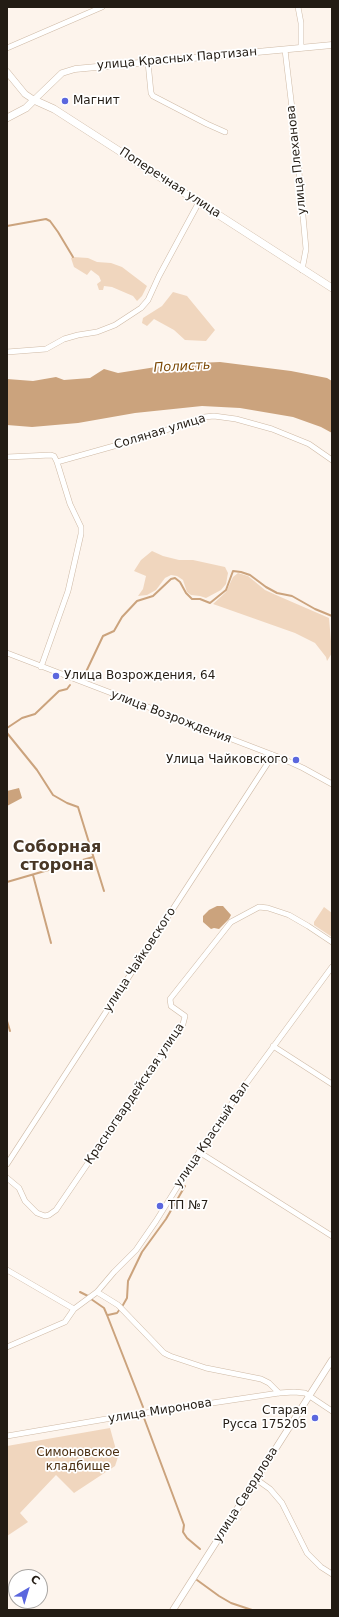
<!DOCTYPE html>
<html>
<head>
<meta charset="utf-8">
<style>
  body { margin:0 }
  #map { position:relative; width:339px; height:1617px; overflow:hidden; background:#fdf4ec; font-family:"DejaVu Sans",sans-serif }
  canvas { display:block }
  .frame { position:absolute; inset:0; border:8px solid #231c14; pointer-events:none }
  .north { position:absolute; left:8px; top:1569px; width:40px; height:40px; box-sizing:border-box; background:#fff; border:1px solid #a7a4a1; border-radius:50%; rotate:38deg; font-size:11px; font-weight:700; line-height:16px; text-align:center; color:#231c14 }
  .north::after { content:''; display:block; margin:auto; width:14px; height:18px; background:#5b67de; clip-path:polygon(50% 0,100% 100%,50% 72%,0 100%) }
</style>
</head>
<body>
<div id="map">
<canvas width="339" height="1617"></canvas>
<div class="frame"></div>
<div class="north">С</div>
</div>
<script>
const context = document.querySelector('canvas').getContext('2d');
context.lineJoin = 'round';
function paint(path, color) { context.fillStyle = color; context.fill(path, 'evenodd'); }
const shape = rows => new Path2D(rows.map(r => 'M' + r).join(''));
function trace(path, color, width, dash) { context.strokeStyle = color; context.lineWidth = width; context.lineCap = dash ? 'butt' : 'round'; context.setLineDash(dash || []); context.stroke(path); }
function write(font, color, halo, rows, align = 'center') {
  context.font = font + ' "DejaVu Sans",sans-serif'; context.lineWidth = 3.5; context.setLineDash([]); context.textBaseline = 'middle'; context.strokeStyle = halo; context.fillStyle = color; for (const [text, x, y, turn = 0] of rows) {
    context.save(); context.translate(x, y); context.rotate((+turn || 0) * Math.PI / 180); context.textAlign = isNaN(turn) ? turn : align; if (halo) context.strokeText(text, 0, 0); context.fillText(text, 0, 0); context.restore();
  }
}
paint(shape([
  [73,257,88,258,97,262,111,263,122,267,147,286,142,296,137,301,133,296,112,287,104,286,103,290,99,290,97,284,101,281,99,276,91,270,87,275,74,267,71,258],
  [173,292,187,296,215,330,206,341,185,340,174,330,154,319,147,326,142,323,143,318,162,306],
  [152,551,163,556,179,560,193,560,225,567,228,573,226,584,221,590,206,598,200,596,191,595,187,592,183,580,177,576,171,575,165,578,156,590,147,595,138,596,143,589,146,576,134,571,141,560],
  [238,573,248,576,265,590,276,595,329,618,332,653,327,661,326,657,315,643,295,633,213,604,226,592,233,577],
  [324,907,332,913,332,937,314,925,314,922],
  [110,1428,118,1457,115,1466,74,1493,56,1475,20,1513,28,1522,7,1536,7,1446]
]), '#f0d6be');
paint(shape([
  [220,362,291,371,327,378,332,381,332,433,321,427,293,417,240,408,202,406,135,413,78,423,32,427,7,425,7,379,33,381,56,377,64,380,90,378,104,369,118,373,175,364],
  [19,788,22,798,7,806,7,791],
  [217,906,223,906,231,915,229,919,219,929,214,928,211,929,203,922,203,916,209,910]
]), '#cba37d');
trace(shape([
  [7,226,46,219,50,221,58,232,73,257],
  [85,674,103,636,114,631,122,617,137,601,153,596,171,579,175,578,180,582,186,593,192,599,200,599,210,603,226,590,233,571,241,572,250,575,266,587,277,593,292,596,315,609,332,616],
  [7,728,22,718,35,714,59,691,67,689,70,685],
  [7,733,37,770,53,795,67,803,78,807,104,891],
  [33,875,51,943],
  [7,882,93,857],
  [7,1021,10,1031],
  [80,1292,88,1296],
  [91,1299,104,1308,107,1315,143,1407],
  [123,1305,127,1298,128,1281,142,1252,166,1219,185,1186],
  [108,1315,117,1313,120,1309],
  [144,1418,184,1525,183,1532,187,1538,200,1549],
  [197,1580,219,1596,231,1603,252,1610]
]), '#cba37d', 2);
const minor = shape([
  [298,7,301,23,301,48],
  [7,48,102,7],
  [285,50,297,150,306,249,302,270],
  [148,62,151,93,153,96,207,124,225,132],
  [7,352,46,349,64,339,78,335,97,332,115,325,141,308,148,300,159,276,199,202],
  [7,457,51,455,54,456,57,462,146,437,204,417,214,416,236,419,272,429,309,444,332,460],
  [7,653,281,758,303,768,332,784],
  [41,667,68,591,81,534,81,527,70,504,57,462],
  [273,1046,332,1084],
  [199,1152,332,1236],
  [7,1164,273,755],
  [7,1178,19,1188,25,1201,37,1213,45,1216,49,1215,56,1210,183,1024,185,1016,171,1006,170,999,231,922,259,907,268,908,289,915,308,926,332,942],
  [7,1270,74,1309],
  [97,1292,118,1305,164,1353,170,1356,206,1368,261,1379,269,1383,279,1393],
  [7,1347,65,1322,74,1309,97,1292,114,1272,136,1250,156,1221,199,1152,237,1096,332,967],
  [7,1436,112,1418,279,1393,294,1392,305,1393,332,1411],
  [256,1479,270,1489,282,1503,307,1553,321,1567,332,1574]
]);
const tertiary = shape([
  [7,72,25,94,34,100,62,73,75,69,332,45],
  [173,1610,332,1360]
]);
const secondary = shape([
  [7,118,26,108,34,100,54,109,332,288]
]);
trace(minor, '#ceb9a5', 6);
trace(tertiary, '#ceb9a5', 7);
trace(secondary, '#ceb9a5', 8);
trace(minor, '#fff', 5);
trace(tertiary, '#fff', 6);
trace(secondary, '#fff', 7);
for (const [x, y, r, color] of [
  [65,101,4,"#5b67de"],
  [56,676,4,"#5b67de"],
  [296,760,4,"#5b67de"],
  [160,1206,4,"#5b67de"],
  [315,1418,4,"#5b67de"]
]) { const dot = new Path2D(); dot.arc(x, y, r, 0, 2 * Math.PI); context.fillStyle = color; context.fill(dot); trace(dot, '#fff', 1.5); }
write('12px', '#231c14', '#fff', [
  ["улица Красных Партизан",177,59,-5],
  ["улица Плеханова",297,160,-96],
  ["Поперечная улица",170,183,33],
  ["Соляная улица",160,432,-17],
  ["улица Возрождения",171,717,21],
  ["улица Чайковского",140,960,-57],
  ["Красногвардейская улица",135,1094,-56],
  ["улица Красный Вал",212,1135,-56],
  ["улица Миронова",160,1411,-9],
  ["улица Свердлова",246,1495,-58]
]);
write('12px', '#231c14', '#fff', [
  ["Магнит",73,101],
  ["Улица Возрождения, 64",64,676],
  ["Улица Чайковского",288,760,"right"],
  ["ТП №7",168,1206],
  ["Старая",307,1411,"right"],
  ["Русса 175205",307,1425,"right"]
], 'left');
write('12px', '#4b2f11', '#fff', [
  ["Симоновское",78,1453],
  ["кладбище",78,1467]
]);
write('italic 13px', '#7d4a07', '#fff', [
  ["Полисть",182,367,-3]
]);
write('bold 16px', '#483726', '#fff', [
  ["Соборная",57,848],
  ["сторона",57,866]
]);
</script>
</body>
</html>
